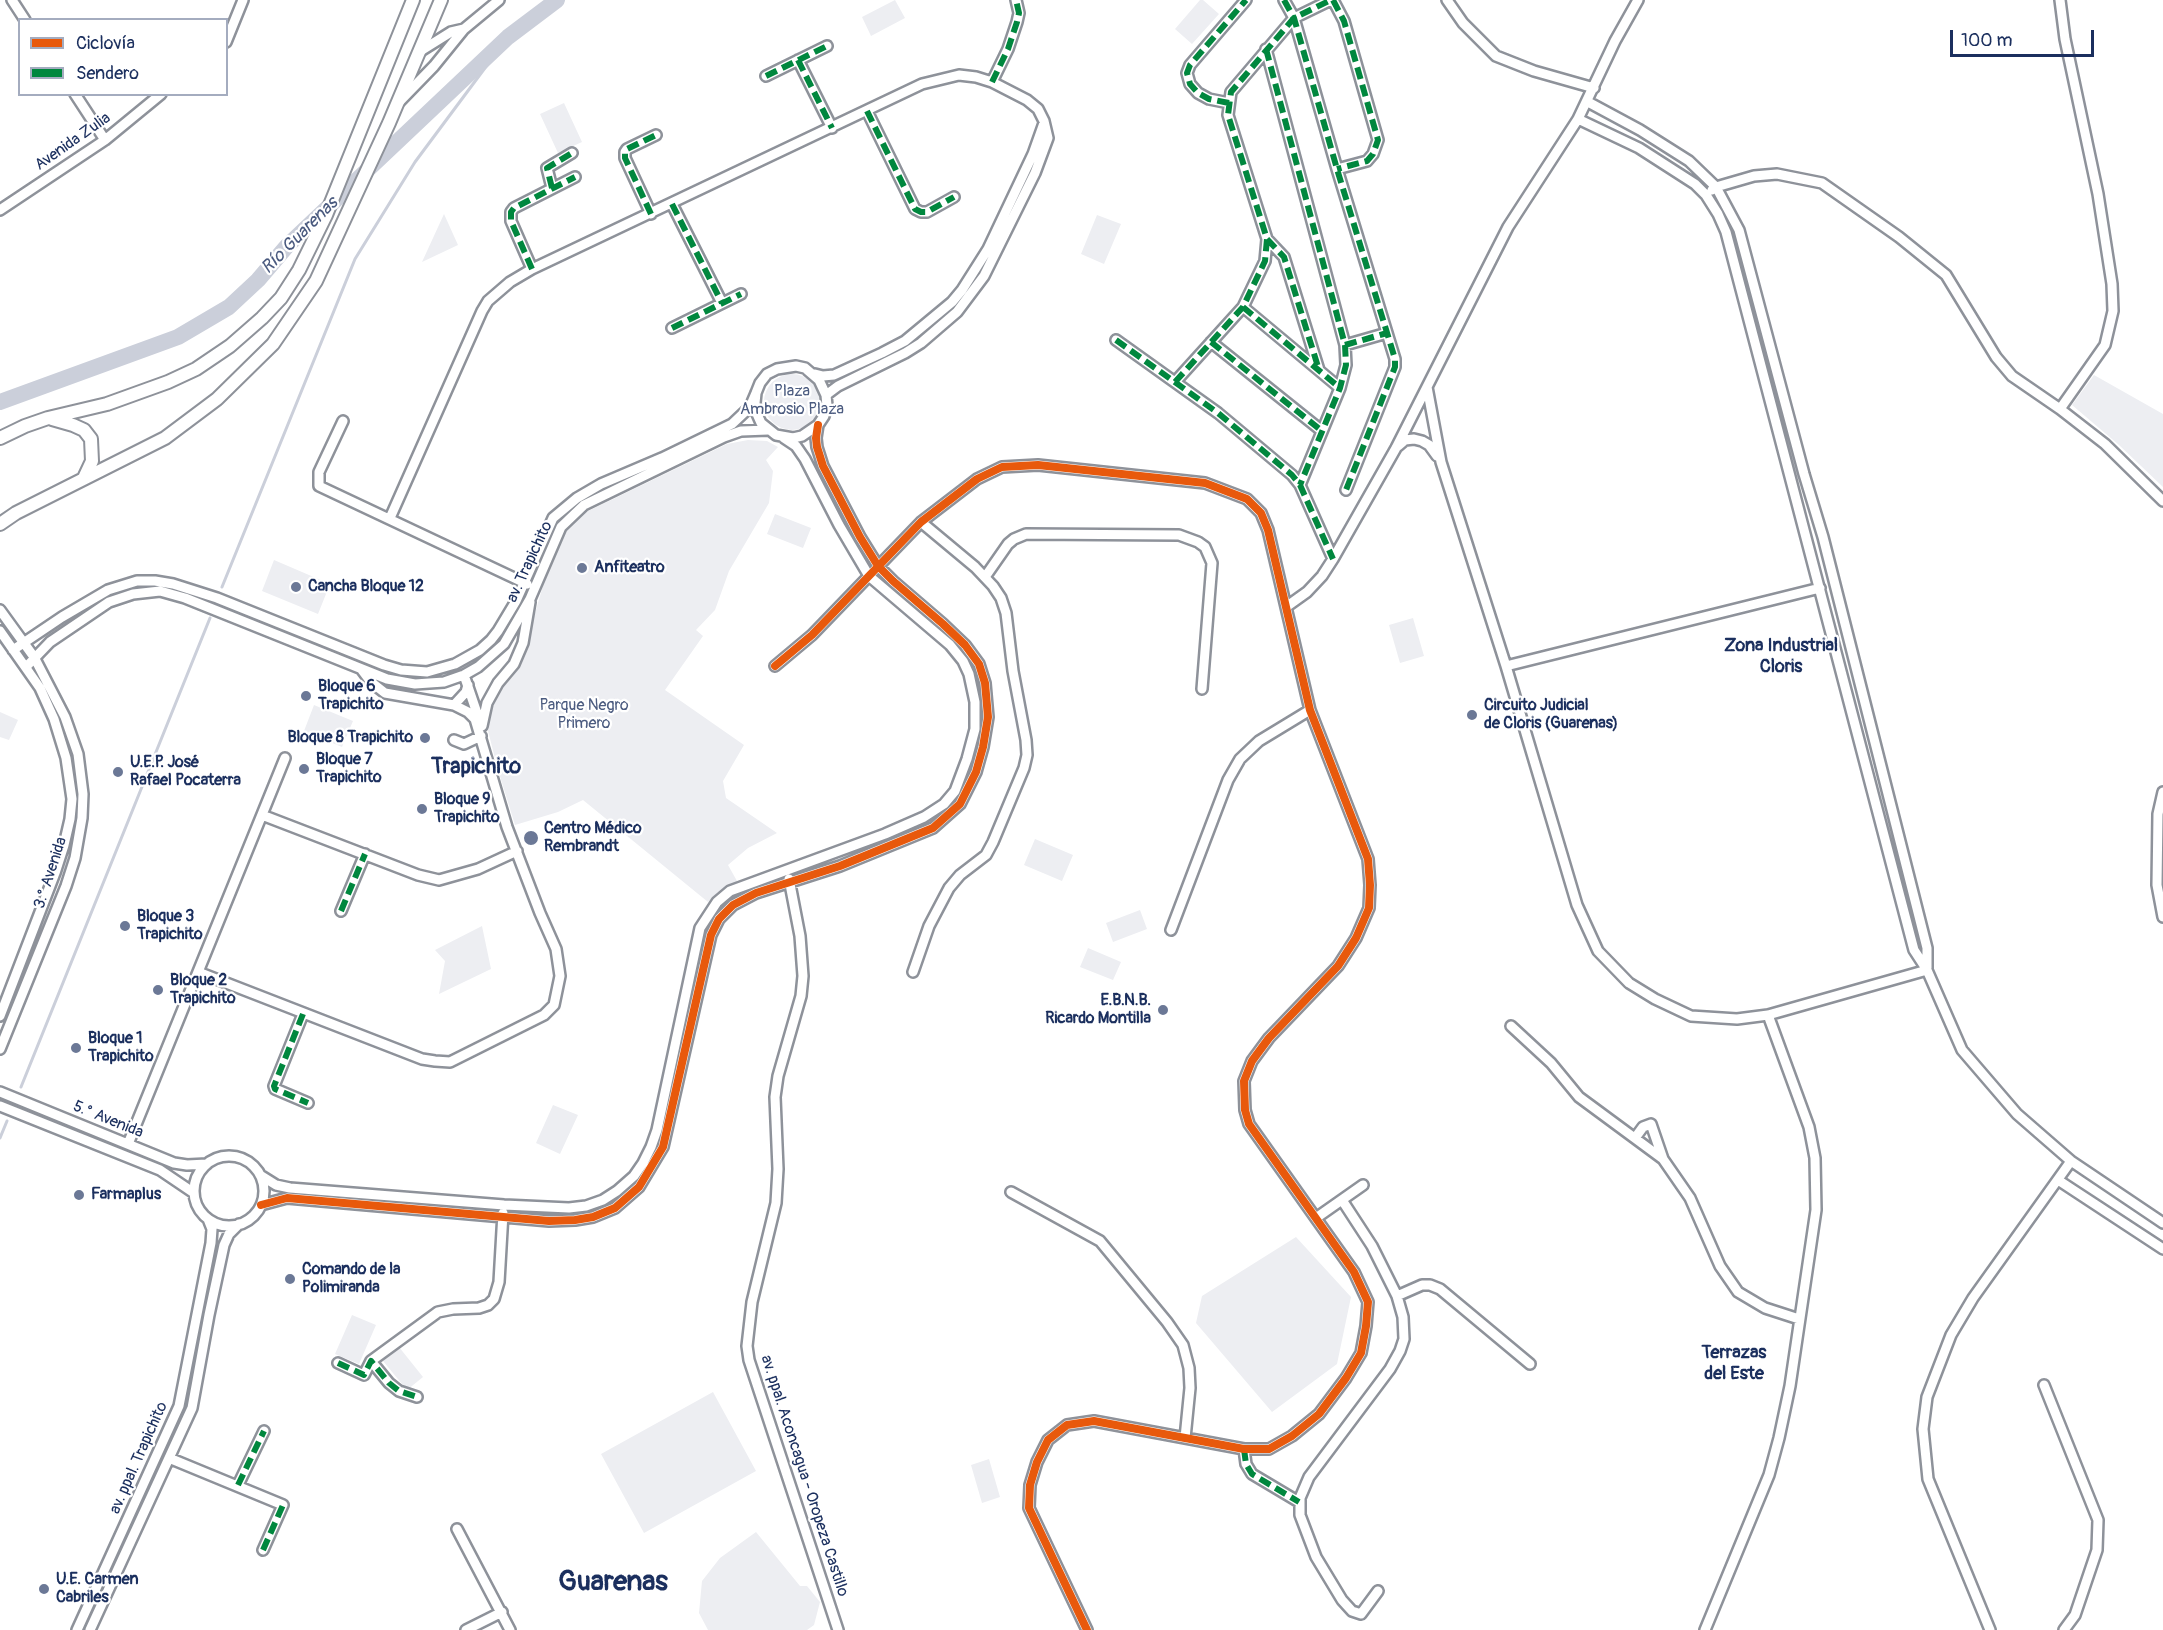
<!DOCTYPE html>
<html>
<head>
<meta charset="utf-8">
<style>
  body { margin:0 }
  #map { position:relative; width:2163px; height:1630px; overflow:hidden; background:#fff; font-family:Pangolin,sans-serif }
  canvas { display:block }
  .legend { position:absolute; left:18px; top:18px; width:210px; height:78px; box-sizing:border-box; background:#fff; border:2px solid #a4acbf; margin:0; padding:8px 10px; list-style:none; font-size:18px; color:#1b2f5e }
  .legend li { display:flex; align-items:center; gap:12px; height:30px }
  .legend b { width:30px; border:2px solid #a4acbf }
  .scale { position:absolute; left:1950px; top:30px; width:144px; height:27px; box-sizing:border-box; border:3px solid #1b2f5e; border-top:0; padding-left:8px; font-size:18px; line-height:21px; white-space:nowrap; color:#1b2f5e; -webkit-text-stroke:4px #fff; paint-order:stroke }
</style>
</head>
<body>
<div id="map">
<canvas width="2163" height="1630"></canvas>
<ul class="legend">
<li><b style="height:8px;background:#e8590c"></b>Ciclovía</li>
<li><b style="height:8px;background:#00873e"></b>Sendero</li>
</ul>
<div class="scale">100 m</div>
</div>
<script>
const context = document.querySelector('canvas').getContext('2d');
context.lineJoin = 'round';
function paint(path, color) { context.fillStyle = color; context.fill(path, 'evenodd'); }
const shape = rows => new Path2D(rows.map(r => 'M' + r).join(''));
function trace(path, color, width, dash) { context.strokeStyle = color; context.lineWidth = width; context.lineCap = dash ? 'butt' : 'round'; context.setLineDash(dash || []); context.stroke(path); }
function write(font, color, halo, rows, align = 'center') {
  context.font = font + ' Pangolin,sans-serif'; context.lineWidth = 4.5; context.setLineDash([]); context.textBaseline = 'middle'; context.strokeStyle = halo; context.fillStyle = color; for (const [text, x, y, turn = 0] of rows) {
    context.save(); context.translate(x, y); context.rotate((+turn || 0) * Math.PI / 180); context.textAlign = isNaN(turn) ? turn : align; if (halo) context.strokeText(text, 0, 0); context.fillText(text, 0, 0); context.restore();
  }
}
paint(shape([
  [895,0,905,18,871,36,862,17],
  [1200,0,1203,0,1219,14,1192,44,1175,29],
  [564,103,582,142,558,153,540,114],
  [444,214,458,245,422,262],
  [1097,215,1121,224,1104,264,1081,254],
  '764 402a28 28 0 1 1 56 0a28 28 0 1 1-56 0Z',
  [2094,375,2163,414,2163,487,2119,445,2072,405],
  [748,440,767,441,778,447,766,460,773,471,769,503,729,571,715,610,696,630,703,636,665,690,744,745,723,781,726,798,777,833,748,848,728,865,737,881,717,893,708,902,583,800,558,812,515,825,498,770,486,723,492,700,517,662,529,634,551,558,560,539,574,521,580,515,727,444],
  [775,514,811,528,803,548,767,534],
  [274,560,330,584,318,614,262,591],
  [1413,618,1424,656,1400,663,1389,625],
  [314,705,353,721,342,747,304,731],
  [0,712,18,720,9,740,0,737],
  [1035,839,1073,855,1062,881,1024,865],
  [1140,910,1147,929,1113,942,1106,923],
  [482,926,491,969,439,994,445,961,435,950],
  [1088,948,1121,962,1113,980,1080,967],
  [553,1105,578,1115,560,1154,536,1143],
  [1296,1237,1351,1297,1337,1364,1272,1412,1196,1323,1202,1296],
  [352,1315,376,1325,359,1364,335,1354],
  [399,1347,423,1377,407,1390,383,1361],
  [713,1392,756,1471,644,1533,601,1454],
  [989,1459,1000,1497,982,1503,971,1465],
  [756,1532,800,1586,807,1586,820,1602,814,1625,807,1630,708,1630,699,1613,702,1581,720,1558]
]), '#edeef2');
trace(shape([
  [222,587,355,259,415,162,508,37],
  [21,1087,210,618],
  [0,1138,7,1121]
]), '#cbcfda', 3);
trace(shape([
  [0,402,178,337,229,307,258,280,287,246,508,37,557,0]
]), '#cbcfda', 16);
const minor = shape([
  [12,0,25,20],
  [1284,0,1294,18,1337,169,1395,359,1395,367,1346,490],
  [1333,0,1344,21,1378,140,1373,154,1367,161,1337,169],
  [1447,0,1463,23,1496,56,1534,71,1594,88],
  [2060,0,2065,39,2098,194,2112,284,2113,311,2105,345,2060,409],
  [226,42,243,0],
  [1266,49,1345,345,1346,365,1340,388,1300,485],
  [419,52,451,32,464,29],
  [798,60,832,128],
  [766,76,827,46],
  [992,82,1008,49,1017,22,1019,13,1016,0],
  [75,94,105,140],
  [400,101,434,66,464,29,499,0],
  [1588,102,1640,130,1689,161,1716,187,1739,230,1804,474,1823,537,1927,948,1927,968],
  [1229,103,1209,99,1198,93,1190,84,1187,73,1190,65,1246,0],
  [867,111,915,209,921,212,927,212,954,197],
  [1578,119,1639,148,1695,184,1706,195,1718,214,1726,232,1914,950,1927,970,1962,1050,2017,1114,2071,1161,2163,1223],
  [552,188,547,168,572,153],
  [1712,190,1716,187,1754,176,1777,174,1822,183,1899,237,1946,275,1996,357,2012,376,2060,409,2105,444,2163,501],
  [672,204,722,303],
  [0,210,105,140,161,94],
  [651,214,625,158,625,152,627,149,656,135],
  [1267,239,1284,257,1319,370],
  [532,269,511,221,511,212,514,208,575,177],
  [1243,307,1340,388],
  [672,328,741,294],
  [1116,340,1218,413,1292,475,1300,485,1333,559],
  [1211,342,1322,431],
  [1345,345,1387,333],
  [815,374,823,376,834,375,882,353,905,341,952,302,962,290,988,249,1033,154,1044,123],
  [1175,382,1243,307,1265,261,1267,239,1228,115,1231,92,1294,18,1331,0],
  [1427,387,1441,462,1506,666,1577,905,1598,951,1629,983,1655,999,1691,1016,1737,1019,1768,1015,1927,970],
  [343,421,319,472,319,486,527,584],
  [1398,446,1405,440,1414,439,1422,441,1429,445,1437,456],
  [390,518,482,311,488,301,510,282,532,269,922,84,959,75,976,77,992,82,1027,100,1038,109,1044,121,1048,138,1035,173,984,276,957,312,921,343,905,353,838,386,826,395],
  [985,577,1008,544,1014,539,1026,534,1179,535,1198,542,1205,547,1212,563,1202,689],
  [1286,607,1307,592,1322,576,1333,559,1396,448,1508,227,1578,119,1615,41,1638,0],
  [0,610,34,657,65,717,78,754,83,794,82,818,75,858,66,886,0,1049],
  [0,631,40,688,54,719,66,758,72,799,70,819,64,845,55,873,0,1016],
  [13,650,62,617,108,590,137,581,155,581,173,584,217,598,384,665,401,670,427,672,455,664,480,650,491,640,498,631,516,601,553,518,577,498,601,484,662,458,732,424,750,407,756,393,760,383,767,374,777,369,796,366,805,368,819,380,826,395,827,406,824,416,818,425,802,436,793,438,776,435,761,423,757,414,755,403,756,393],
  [775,666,812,635,921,522,977,479,1002,467,1038,465,1205,483,1247,499,1261,513,1268,530,1310,710,1368,859,1370,885,1369,908,1356,938,1338,966,1269,1038,1252,1061,1244,1081,1245,1110,1249,1124,1354,1272,1368,1302,1366,1326,1361,1353,1346,1378,1319,1414,1292,1436,1269,1449,1244,1449,1094,1421,1067,1425,1048,1440,1037,1462,1030,1485,1029,1508,1087,1630],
  [1506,666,1820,588],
  [26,667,50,642,109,602,133,594,160,591,185,598,387,679,415,684,444,682,464,675,478,667,504,644,530,599,561,527,584,505,724,437,741,431,768,430],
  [464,675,480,722],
  [454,705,466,692,468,685],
  [482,726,487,703,498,683,514,664,523,643,530,602],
  [454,740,464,744,481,736],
  [2163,792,2158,814,2157,885,2163,917],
  [262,815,418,875,439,880,478,869,517,851],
  [789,879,800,936,803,976,801,996,778,1076,775,1097,778,1169,776,1203,752,1302,747,1346,749,1360,838,1630],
  [341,911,365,854],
  [1171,930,1228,780,1240,759,1259,741,1310,710],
  [198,972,422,1059,435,1061,450,1062,544,1015,554,1005,560,976,556,949,540,913,507,827,475,719,468,712,454,705,385,693,371,682,362,670],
  [913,972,929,926,949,888,960,875,986,855,993,842,1024,768,1027,755,1026,740,1013,671,1006,613,1001,598,993,586,975,567,921,522],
  [303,1014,274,1086,275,1089,308,1103],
  [1511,1026,1551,1063,1579,1097,1663,1159],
  [0,1092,174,1163,187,1165,207,1164],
  [0,1106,160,1170,194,1193],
  [1635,1138,1643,1127,1651,1124,1663,1159,1690,1198,1720,1266,1738,1292,1765,1308,1799,1319],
  [128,1144,285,758],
  '194 1191a35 35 0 1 1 70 0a35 35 0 1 1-70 0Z',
  [260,1175,276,1185,290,1188,504,1205,569,1208,586,1206,603,1200,617,1191,634,1176,643,1163,651,1147,657,1130,700,928,717,902,730,891,885,834,924,817,944,804,955,791,967,759,975,729,975,702,969,674,963,661,950,645,869,576,839,525,805,459,796,446,784,438],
  [2058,1180,2163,1249],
  [1011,1192,1100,1241,1167,1322,1183,1345,1189,1368,1190,1388,1185,1438],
  [1342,1200,1372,1246,1397,1296,1403,1317,1404,1339,1400,1351,1390,1369,1309,1477,1300,1498,1300,1515,1316,1557,1342,1600,1352,1611,1361,1614,1378,1591],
  [261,1205,287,1198,549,1221,575,1220,593,1217,615,1208,639,1187,663,1147,711,935,719,919,733,905,756,893,840,866,933,828,960,804,976,772,983,747,988,717,985,683,979,664,965,645,943,624,893,581,878,566,860,537,823,466,817,447,816,438,818,425],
  [1316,1218,1363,1185],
  [1397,1296,1422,1285,1430,1285,1440,1289,1530,1364],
  [371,1361,389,1383,399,1391,417,1397],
  [338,1363,364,1375,371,1361,438,1312,453,1309,479,1308,488,1305,494,1299,499,1282,503,1213],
  [2044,1385,2098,1520,2097,1550,2075,1615,2064,1630],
  [1244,1449,1246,1464,1252,1474,1299,1502],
  [169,1458,283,1505,263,1550],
  [238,1485,264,1431],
  [457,1529,510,1630],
  [77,1630,179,1406,211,1243,212,1229,208,1219],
  [90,1630,192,1408,209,1315,224,1245,229,1234,239,1224],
  [466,1630,502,1612],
  [1705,1630,1769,1475,1779,1438,1790,1386,1816,1210,1815,1158,1809,1127,1768,1015],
  [1990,1630,1928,1479,1923,1429,1927,1397,1951,1335,1973,1298,2071,1161]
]);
const major = shape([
  [52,419,73,425,84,430,91,439,92,461,84,478],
  [0,438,25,426,48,418,107,404,168,382,196,369,230,346,262,318,281,298,299,270,326,215,413,0],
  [0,524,16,513,165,438,217,399,273,344,316,281,389,123,441,0]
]);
trace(minor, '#8e929a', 14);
trace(major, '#8e929a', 16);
trace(minor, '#fff', 9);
trace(major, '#fff', 12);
trace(shape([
  [1284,0,1294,18,1337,169,1395,359,1395,367,1346,490],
  [1333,0,1344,21,1378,140,1373,154,1367,161,1337,169],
  [1266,49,1345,345,1346,365,1340,388,1300,485],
  [798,60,832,128],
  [766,76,827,46],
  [992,82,1008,49,1017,22,1019,13,1016,0],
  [1229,103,1209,99,1198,93,1190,84,1187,73,1190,65,1246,0],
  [867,111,915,209,921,212,927,212,954,197],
  [552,188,547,168,572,153],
  [672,204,722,303],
  [651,214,625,158,625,152,627,149,656,135],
  [1267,239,1284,257,1319,370],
  [532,269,511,221,511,212,514,208,575,177],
  [1243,307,1340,388],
  [672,328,741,294],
  [1116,340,1218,413,1292,475,1300,485,1333,559],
  [1211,342,1322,431],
  [1345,345,1387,333],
  [1175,382,1243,307,1265,261,1267,239,1228,115,1231,92,1294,18,1331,0],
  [341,911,365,854],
  [303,1014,274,1086,275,1089,308,1103],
  [338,1363,364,1375,371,1361,389,1383,399,1391,417,1397],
  [1244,1449,1246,1464,1252,1474,1299,1502],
  [238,1485,264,1431],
  [263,1550,283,1505]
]), '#00873e', 6, [12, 6]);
trace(shape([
  [775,666,812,635,921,522,977,479,1002,467,1038,465,1205,483,1247,499,1261,513,1268,530,1310,710,1368,859,1370,885,1369,908,1356,938,1338,966,1269,1038,1252,1061,1244,1081,1245,1110,1249,1124,1354,1272,1368,1302,1366,1326,1361,1353,1346,1378,1319,1414,1292,1436,1269,1449,1244,1449,1094,1421,1067,1425,1048,1440,1037,1462,1030,1485,1029,1508,1087,1630],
  [261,1205,287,1198,549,1221,575,1220,593,1217,615,1208,639,1187,663,1147,711,935,719,919,733,905,756,893,840,866,933,828,960,804,976,772,983,747,988,717,985,683,979,664,965,645,943,624,893,581,878,566,860,537,823,466,817,447,816,438,818,425]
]), '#e8590c', 8);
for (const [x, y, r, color] of [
  [582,568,6,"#6b7896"],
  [296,587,6,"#6b7896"],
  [306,696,6,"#6b7896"],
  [1472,715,6,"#6b7896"],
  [425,738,6,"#6b7896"],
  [304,769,6,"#6b7896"],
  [118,772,6,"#6b7896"],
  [422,809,6,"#6b7896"],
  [531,838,8,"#6b7896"],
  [125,926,6,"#6b7896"],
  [158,990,6,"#6b7896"],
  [1163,1010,6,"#6b7896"],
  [76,1048,6,"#6b7896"],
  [79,1195,6,"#6b7896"],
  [290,1279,6,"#6b7896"],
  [44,1589,6,"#6b7896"]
]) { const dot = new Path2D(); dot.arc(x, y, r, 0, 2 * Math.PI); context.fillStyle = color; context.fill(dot); trace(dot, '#fff', 2); }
write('16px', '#1b2f5e', '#fff', [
  ["Avenida Zulia",73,142,-35],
  ["av. Trapichito",530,562,-65],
  ["3.° Avenida",51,873,-72],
  ["5.° Avenida",108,1120,22],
  ["av. ppal. Trapichito",139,1458,-66],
  ["av. ppal. Aconcagua - Oropeza Castillo",804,1476,72]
]);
write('16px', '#4c5c80', '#fff', [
  ["Plaza",792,392],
  ["Ambrosio Plaza",792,410],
  ["Parque Negro",584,706],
  ["Primero",584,724]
]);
write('bold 16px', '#1b2f5e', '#fff', [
  ["Anfiteatro",594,568],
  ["Cancha Bloque 12",308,587],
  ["Bloque 6",318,687],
  ["Trapichito",318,705],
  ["Circuito Judicial",1484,706],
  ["de Cloris (Guarenas)",1484,724],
  ["Bloque 8 Trapichito",413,738,"right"],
  ["Bloque 7",316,760],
  ["Trapichito",316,778],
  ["U.E.P. José",130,763],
  ["Rafael Pocaterra",130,781],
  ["Bloque 9",434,800],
  ["Trapichito",434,818],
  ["Centro Médico",544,829],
  ["Rembrandt",544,847],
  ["Bloque 3",137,917],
  ["Trapichito",137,935],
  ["Bloque 2",170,981],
  ["Trapichito",170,999],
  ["E.B.N.B.",1151,1001,"right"],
  ["Ricardo Montilla",1151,1019,"right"],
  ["Bloque 1",88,1039],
  ["Trapichito",88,1057],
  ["Farmaplus",91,1195],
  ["Comando de la",302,1270],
  ["Polimiranda",302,1288],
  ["U.E. Carmen",56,1580],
  ["Cabriles",56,1598]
], 'left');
write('italic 18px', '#49597e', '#fff', [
  ["Río Guarenas",300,236,-45]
]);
write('bold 18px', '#1b2f5e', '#fff', [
  ["Zona Industrial",1781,646],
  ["Cloris",1781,667],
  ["Terrazas",1734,1353],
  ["del Este",1734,1374]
]);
write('bold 22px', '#1b2f5e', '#fff', [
  ["Trapichito",476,767]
]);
write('bold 28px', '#1b2f5e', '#fff', [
  ["Guarenas",613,1583]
]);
</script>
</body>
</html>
